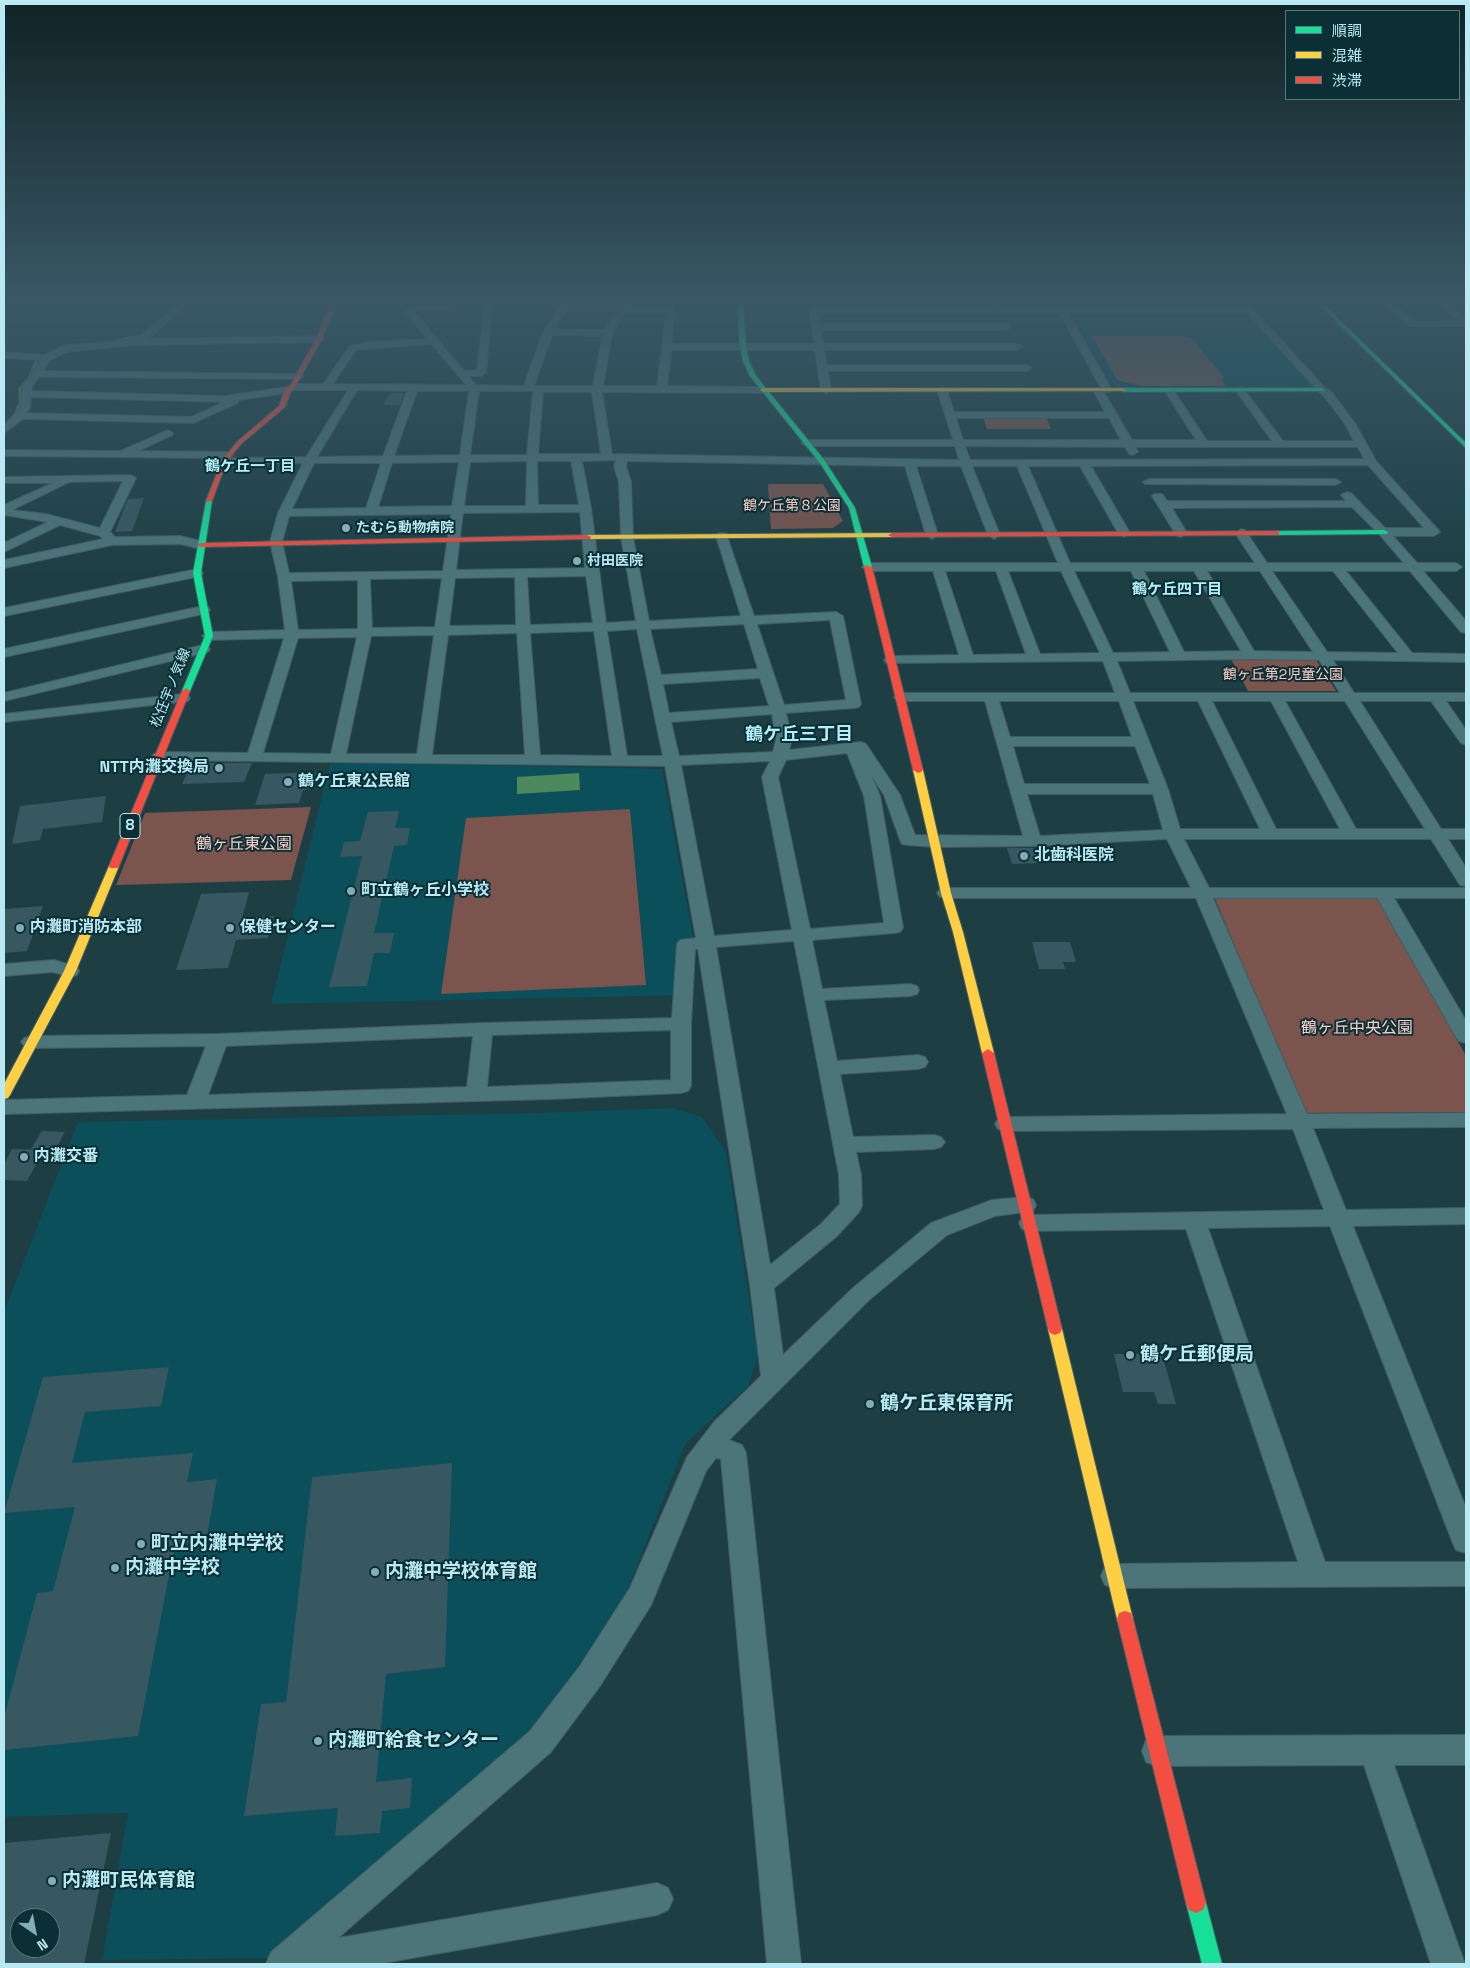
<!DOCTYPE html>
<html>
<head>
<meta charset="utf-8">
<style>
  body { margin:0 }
  #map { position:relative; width:1470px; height:1968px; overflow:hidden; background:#1d3f44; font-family:"Space Grotesk","Noto Sans JP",sans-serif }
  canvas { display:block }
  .frame { position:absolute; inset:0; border:5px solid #b9eaf3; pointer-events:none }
  .legend { position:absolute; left:1285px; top:10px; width:175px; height:90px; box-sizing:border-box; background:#0b2f35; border:1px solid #517a81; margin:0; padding:6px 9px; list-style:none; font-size:15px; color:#b9eaf3 }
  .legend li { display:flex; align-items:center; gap:10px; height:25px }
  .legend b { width:25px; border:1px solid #517a81 }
  .north { position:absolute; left:10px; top:1908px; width:50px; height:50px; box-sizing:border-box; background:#0b2f35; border:1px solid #517a81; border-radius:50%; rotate:147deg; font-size:14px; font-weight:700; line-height:20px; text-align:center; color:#b9eaf3 }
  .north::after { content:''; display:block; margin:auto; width:18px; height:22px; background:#82aeb6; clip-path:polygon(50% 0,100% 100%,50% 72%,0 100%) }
</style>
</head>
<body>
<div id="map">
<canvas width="1470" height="1968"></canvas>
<div class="frame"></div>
<ul class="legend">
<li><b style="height:6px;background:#16e098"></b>順調</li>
<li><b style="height:6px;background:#ffcf43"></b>混雑</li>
<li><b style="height:6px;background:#f24e42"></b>渋滞</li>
</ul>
<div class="north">N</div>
</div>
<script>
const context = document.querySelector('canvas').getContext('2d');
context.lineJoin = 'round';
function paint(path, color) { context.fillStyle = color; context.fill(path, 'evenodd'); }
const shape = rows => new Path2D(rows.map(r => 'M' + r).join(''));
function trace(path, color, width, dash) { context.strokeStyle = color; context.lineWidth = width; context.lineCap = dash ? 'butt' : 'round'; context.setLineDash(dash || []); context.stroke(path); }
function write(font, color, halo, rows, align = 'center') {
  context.font = font + ' "Space Grotesk","Noto Sans JP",sans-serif'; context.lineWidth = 4; context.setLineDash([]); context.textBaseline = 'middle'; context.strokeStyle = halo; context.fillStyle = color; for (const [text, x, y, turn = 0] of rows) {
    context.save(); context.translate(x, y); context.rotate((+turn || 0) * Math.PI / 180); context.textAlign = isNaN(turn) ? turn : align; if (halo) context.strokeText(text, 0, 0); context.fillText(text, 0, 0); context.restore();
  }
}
paint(shape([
  [1076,320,1255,320,1316,387,1116,389],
  [330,764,424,764,662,769,695,948,687,995,271,1004],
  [673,1108,702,1117,726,1152,758,1357,748,1386,685,1444,625,1597,535,1744,286,1958,102,1960,128,1813,4,1817,4,1312,78,1122,535,1113]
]), '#0a4f5a');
paint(shape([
  [1092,336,1182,336,1192,339,1224,377,1222,380,1226,386,1140,386,1117,380],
  [983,416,1046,417,1051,429,987,429],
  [768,484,823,484,843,521,833,528,771,529],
  [1315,658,1336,691,1248,691,1231,659],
  [311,807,291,880,116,885,145,813],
  [630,809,646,985,441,994,466,818],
  [1215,899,1378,899,1466,1056,1466,1112,1305,1113]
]), '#7b544d');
paint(shape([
  [579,773,580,790,517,794,517,777]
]), '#4c8a5d');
trace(shape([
  [171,311,181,301],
  [116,341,141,336],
  [51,353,63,346,77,345],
  [4,426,12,421,20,404,20,389,30,377,36,361,39,359]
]), '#4c8a5d', 3);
paint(shape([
  [390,393,404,393,400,405,383,405],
  [144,498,132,531,115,532,128,499],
  [192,763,252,763,244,782,182,784],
  [316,772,311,789,303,790,299,803,255,805,265,774],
  [106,796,102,822,43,829,40,840,12,844,20,806],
  [399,811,395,828,410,828,407,845,394,846,374,933,394,933,390,953,374,953,367,986,329,987,362,856,340,857,344,842,360,841,368,812],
  [1007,848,1036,848,1041,863,1012,864],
  [249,892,242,918,274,916,268,938,236,940,228,968,176,970,201,894],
  [43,906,27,951,4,953,4,909],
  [1032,942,1070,942,1076,962,1063,962,1065,969,1039,969],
  [42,1131,65,1132,55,1150,31,1149],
  [12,1149,44,1150,27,1181,4,1180,4,1164],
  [1114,1354,1162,1354,1176,1404,1158,1404,1154,1392,1123,1392],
  [169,1367,161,1406,85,1412,72,1463,193,1453,187,1482,217,1479,206,1541,175,1544,138,1736,4,1750,4,1718,37,1593,53,1591,75,1507,4,1513,43,1377],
  [452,1463,445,1667,386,1674,376,1782,412,1778,410,1808,382,1811,380,1833,335,1836,338,1808,244,1816,261,1704,286,1702,312,1477],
  [111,1833,84,1964,4,1964,4,1843],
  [20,1918,50,1918,50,1948,20,1948]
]), '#375861');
const street = shape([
  [182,301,191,301,148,339,319,336,324,339,319,342,134,345,66,352,50,360,43,371,302,374,304,376,299,379,39,377,32,387,32,391,224,396,287,387,292,384,323,384,350,346,370,342,427,339,405,311,416,303,460,301,458,306,451,308,418,309,414,311,464,371,477,370,485,303,492,301,486,373,481,376,469,376,476,385,524,386,543,332,562,303,565,302,631,301,632,303,630,306,674,307,672,344,814,344,809,309,813,306,1251,307,1325,388,1331,391,1355,423,1376,461,1440,532,1434,536,1393,536,1417,563,1456,563,1462,567,1456,571,1423,571,1466,621,1466,633,1461,632,1410,571,1346,571,1412,653,1466,654,1466,662,1333,660,1354,693,1466,693,1466,701,1446,701,1466,730,1466,745,1461,743,1431,701,1360,701,1441,829,1466,829,1466,839,1448,839,1466,868,1466,886,1460,885,1431,839,1184,839,1209,888,1466,888,1466,898,1394,898,1466,1021,1466,1043,1459,1041,1456,1037,1377,898,1213,898,1307,1114,1466,1113,1466,1127,1313,1128,1346,1210,1466,1208,1466,1224,1353,1226,1466,1508,1466,1553,1456,1550,1452,1541,1330,1226,1208,1228,1325,1562,1466,1562,1466,1586,1115,1588,1105,1585,1101,1576,1105,1567,1115,1564,1298,1562,1186,1229,1030,1231,1022,1229,1019,1223,1022,1217,1030,1215,1324,1210,1293,1129,1005,1131,998,1129,995,1124,998,1119,1005,1117,1287,1114,1196,898,946,898,940,897,937,893,940,889,946,888,1191,888,1167,839,1033,846,936,847,908,845,902,844,900,840,884,795,871,775,880,796,903,928,900,932,894,933,812,940,822,989,910,984,917,986,919,990,917,994,910,996,824,1000,837,1061,918,1055,925,1057,928,1062,925,1067,918,1069,840,1074,853,1137,934,1135,941,1137,945,1142,941,1147,934,1149,856,1152,861,1175,862,1206,859,1212,837,1236,774,1288,783,1355,853,1288,931,1223,992,1200,1025,1197,1033,1199,1036,1205,1033,1211,995,1216,947,1235,869,1300,729,1440,742,1445,746,1453,801,1964,767,1964,721,1459,716,1458,706,1471,651,1605,600,1686,551,1752,338,1938,657,1883,668,1888,673,1899,668,1910,657,1915,378,1964,266,1964,271,1952,529,1732,580,1666,630,1588,687,1457,714,1422,761,1376,750,1285,698,949,695,949,691,1024,691,1086,688,1091,681,1093,551,1099,4,1114,4,1100,187,1095,206,1046,31,1048,24,1046,21,1042,24,1038,31,1036,218,1034,483,1023,672,1018,677,944,680,940,696,938,665,766,154,760,151,757,154,754,159,752,248,753,284,638,209,640,202,636,209,632,285,630,278,577,270,542,278,513,303,463,224,464,219,461,222,458,4,456,4,450,121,451,168,430,173,433,172,435,138,451,228,452,233,455,230,458,306,457,348,390,293,390,288,393,238,400,238,403,193,423,23,419,4,433,4,425,20,408,22,387,41,360,4,358,4,352,45,355,64,346,131,340,142,335,182,301],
  [621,306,604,330,554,329,568,307,621,306],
  [626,312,666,312,657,386,603,386,612,333,626,312],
  [818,312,1059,312,1101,388,1095,388,1093,390,1105,412,954,412,947,390,942,387,937,390,953,440,806,440,801,443,806,446,955,446,959,460,612,454,602,392,763,393,768,390,763,387,667,386,671,350,815,350,821,391,826,394,831,391,828,371,1027,371,1032,368,1027,365,827,365,824,350,1017,350,1022,347,1017,344,823,344,821,330,1007,330,1011,327,1007,324,820,324,818,312],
  [1068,312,1246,312,1319,392,1323,395,1345,424,1354,441,1283,441,1243,388,1240,387,1235,390,1272,441,1207,441,1172,388,1169,387,1164,390,1196,440,1132,440,1104,392,1110,392,1112,390,1068,312],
  [552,335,602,336,593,386,534,386,552,335],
  [432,344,466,385,333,384,356,350,432,344],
  [357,390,407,391,383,456,317,457,357,390],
  [417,391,469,391,460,455,394,456,417,391],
  [479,391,533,391,527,455,470,455,479,391],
  [543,392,592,392,601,454,538,454,543,392],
  [31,397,224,402,191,417,27,413,30,408,31,397],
  [956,418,1109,418,1121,440,963,440,956,418],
  [965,446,1125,447,1129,454,1133,455,1138,452,1135,447,1358,447,1364,459,970,460,965,446],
  [616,460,614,466,619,482,621,537,636,621,606,623,591,508,582,461,616,460],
  [527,461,526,506,464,506,470,462,527,461],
  [537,461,571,461,579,505,538,505,537,461],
  [627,461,905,466,926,535,932,539,938,535,916,466,961,466,988,535,994,539,1000,535,972,466,1017,466,1058,563,868,563,862,567,868,571,933,571,959,655,891,656,886,657,884,660,886,663,1103,661,1115,693,901,693,896,694,894,697,896,700,901,701,985,701,1023,836,915,835,900,795,866,744,861,742,789,750,792,740,786,713,854,708,859,707,861,704,843,616,836,612,754,616,726,533,718,533,716,536,741,616,649,621,633,537,631,482,626,466,627,461],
  [459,462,452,506,378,507,392,463,459,462],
  [314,463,381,463,366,508,292,509,314,463],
  [1368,465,1424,528,1385,528,1351,493,1347,492,1341,495,1346,501,1167,501,1162,494,1154,494,1152,496,1177,536,1181,537,1187,533,1172,508,1352,507,1380,535,1404,563,1267,563,1245,530,1241,529,1235,533,1255,563,1070,563,1028,466,1080,466,1118,533,1124,537,1130,533,1091,466,1368,465],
  [580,512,585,568,456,570,463,513,580,512],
  [451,514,443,571,289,573,282,542,289,516,451,514],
  [945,571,996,571,1026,654,973,655,945,571],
  [1008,571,1061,571,1100,653,1040,654,1008,571],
  [1074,571,1131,571,1170,652,1113,653,1074,571],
  [1144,571,1194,571,1241,651,1184,652,1144,571],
  [1207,571,1260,571,1313,652,1254,651,1207,571],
  [1272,571,1333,571,1398,653,1327,652,1272,571],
  [586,576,593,623,530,625,527,577,586,576],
  [515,577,516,625,449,626,455,578,515,577],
  [442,578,435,627,372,628,370,579,442,578],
  [358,580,358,629,298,630,291,581,358,580],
  [830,620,846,700,784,705,757,624,830,620],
  [744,624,758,669,661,675,650,629,744,624],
  [637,629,655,718,663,756,627,756,607,631,637,629],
  [594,631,612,756,540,755,530,633,594,631],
  [517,633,525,755,432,755,448,635,517,633],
  [434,635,417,754,346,754,371,636,434,635],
  [357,637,331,754,263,753,298,638,357,637],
  [1250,659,1319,660,1340,693,1130,693,1117,661,1250,659],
  [760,678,769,706,669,713,663,684,760,678],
  [999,701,1119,701,1132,737,1010,737,999,701],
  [1133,701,1198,701,1260,829,1180,829,1168,789,1133,701],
  [1212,701,1271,701,1340,829,1276,829,1212,701],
  [1285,701,1345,701,1425,829,1356,829,1285,701],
  [772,714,776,740,773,752,679,756,671,722,772,714],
  [1013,746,1135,746,1150,784,1024,784,1013,746],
  [847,753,864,796,884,923,810,929,778,777,786,760,847,753],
  [770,761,762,777,792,930,714,936,681,765,770,761],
  [1027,794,1153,794,1163,830,1040,836,1027,794],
  [794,941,839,1175,840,1204,821,1224,770,1265,716,947,794,941],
  [671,1030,671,1080,487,1087,492,1035,671,1030],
  [473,1036,467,1087,208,1095,226,1046,473,1036],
  [1382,301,1391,301,1414,321,1458,320,1436,301,1445,301,1466,319,1466,326,1409,326,1382,301],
  [130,475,136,478,110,532,115,537,180,536,205,542,207,545,205,548,201,549,180,544,112,545,4,568,4,560,103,539,100,536,60,525,4,552,4,543,48,522,4,515,4,505,53,483,4,483,4,477,130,475],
  [123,481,100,528,46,514,12,510,69,482,123,481],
  [1149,479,1335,479,1341,482,1335,485,1145,484,1143,482,1149,479],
  [197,569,201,570,203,573,201,576,4,616,4,608,197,569],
  [203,606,208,607,210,610,208,613,4,657,4,649,203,606],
  [203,645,208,646,210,649,208,652,4,701,4,693,203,645],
  [183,694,188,695,190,698,188,701,4,722,4,714,183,694],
  [54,960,77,967,79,971,77,975,70,977,53,972,4,976,4,964,54,960],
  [1466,1735,1466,1765,1394,1765,1465,1964,1431,1964,1364,1765,1157,1766,1146,1762,1142,1751,1146,1740,1157,1736,1466,1735]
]);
const fast = shape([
  [737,301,743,301,746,347,749,361,756,376,825,461,855,508,872,567,871,569,864,567,849,508,820,463,750,376,743,361,740,347,737,301],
  [993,301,999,301,1001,310,997,310,993,301],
  [1315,301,1320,301,1466,443,1466,448,1315,301],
  [1322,388,1324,389,1324,391,1123,392,1120,390,1123,388,1322,388],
  [209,499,212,501,201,573,213,636,190,691,186,694,182,691,205,636,193,573,206,501,209,499],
  [1384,530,1388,532,1387,534,1276,535,1272,533,1276,531,1384,530],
  [1196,1893,1203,1896,1206,1903,1222,1964,1202,1964,1186,1903,1189,1896,1196,1893]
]);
const slow = shape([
  [352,301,400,301,398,303,352,301],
  [1123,388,1126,390,1125,391,763,392,760,390,763,388,1123,388],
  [892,533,895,533,895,537,587,539,583,537,587,535,892,533],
  [918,767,923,770,951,893,963,932,994,1053,988,1057,982,1053,953,932,941,893,913,770,918,767],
  [114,863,119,866,76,971,10,1095,8,1098,4,1099,4,1084,64,971,109,866,114,863],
  [1055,1323,1060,1325,1062,1329,1133,1619,1131,1625,1125,1627,1119,1625,1117,1619,1048,1329,1050,1325,1055,1323]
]);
const jam = shape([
  [332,301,338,301,322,339,295,387,291,391,285,407,242,443,227,461,212,501,207,502,206,501,222,460,238,441,279,406,285,390,290,386,316,339,332,301],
  [1276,531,1279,531,1279,535,892,537,888,535,892,533,1276,531],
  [587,535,591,537,590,539,201,547,197,545,201,543,587,535],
  [865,565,872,567,923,770,921,772,918,773,913,770,864,567,865,565],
  [186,688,190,691,119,866,118,868,110,868,109,866,182,691,186,688],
  [988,1049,994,1053,1062,1329,1060,1333,1055,1335,1050,1333,1048,1329,982,1053,988,1049],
  [1125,1611,1131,1613,1133,1619,1206,1903,1203,1910,1196,1913,1189,1910,1186,1903,1117,1619,1119,1613,1125,1611]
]);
trace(street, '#415d62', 2);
trace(fast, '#415d62', 2);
trace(slow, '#415d62', 2);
trace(jam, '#415d62', 2);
paint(street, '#4c757a');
paint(fast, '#16e098');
paint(slow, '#ffcf43');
paint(jam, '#f24e42');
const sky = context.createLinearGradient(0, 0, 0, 577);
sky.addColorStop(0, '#102325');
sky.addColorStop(0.52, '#3a5867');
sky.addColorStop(1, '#3a586700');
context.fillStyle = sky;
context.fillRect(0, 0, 1470, 577);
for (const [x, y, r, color] of [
  [346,528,5,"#82aeb6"],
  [577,561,5,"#82aeb6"],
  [219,768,5,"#82aeb6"],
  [288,782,5,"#82aeb6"],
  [1024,856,5,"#82aeb6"],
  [351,891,5,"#82aeb6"],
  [20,928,5,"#82aeb6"],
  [230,928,5,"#82aeb6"],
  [24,1157,5,"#82aeb6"],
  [1130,1355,5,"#82aeb6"],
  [870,1404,5,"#82aeb6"],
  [141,1544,5,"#82aeb6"],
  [115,1568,5,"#82aeb6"],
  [375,1572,5,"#82aeb6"],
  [318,1741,5,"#82aeb6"],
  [52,1881,5,"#82aeb6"]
]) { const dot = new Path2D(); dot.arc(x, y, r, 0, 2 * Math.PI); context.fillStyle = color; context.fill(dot); trace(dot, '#0b2f35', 2); }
write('14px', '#facec6', '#0b2f35', [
  ["鶴ケ丘第８公園",792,506],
  ["鶴ヶ丘第2児童公園",1283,675]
]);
write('bold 14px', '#b9eaf3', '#0b2f35', [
  ["たむら動物病院",356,528],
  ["村田医院",587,561]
], 'left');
write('14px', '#b9eaf3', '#0b2f35', [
  ["松任宇ノ気線",171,688,-68]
]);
write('bold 15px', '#b3effa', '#0b2f35', [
  ["鶴ケ丘一丁目",250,467],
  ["鶴ケ丘四丁目",1177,590]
]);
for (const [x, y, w] of [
  [130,826,20]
]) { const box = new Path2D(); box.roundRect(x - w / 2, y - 12.5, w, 25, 4); context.fillStyle = '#0b2f35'; context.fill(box); trace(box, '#b9eaf3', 1); }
write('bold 15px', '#b9eaf3', null, [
  ["8",130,826]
]);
write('bold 16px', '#b9eaf3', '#0b2f35', [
  ["NTT内灘交換局",209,768,"right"],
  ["鶴ケ丘東公民館",298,782],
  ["北歯科医院",1034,856],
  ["町立鶴ヶ丘小学校",361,891],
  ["内灘町消防本部",30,928],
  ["保健センター",240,928],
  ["内灘交番",34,1157]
], 'left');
write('16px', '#facec6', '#0b2f35', [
  ["鶴ヶ丘東公園",244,845],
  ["鶴ヶ丘中央公園",1357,1029]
]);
write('bold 18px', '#b3effa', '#0b2f35', [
  ["鶴ケ丘三丁目",799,735]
]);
write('bold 19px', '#b9eaf3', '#0b2f35', [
  ["鶴ケ丘郵便局",1140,1355],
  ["鶴ケ丘東保育所",880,1404],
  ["町立内灘中学校",151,1544],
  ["内灘中学校",125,1568],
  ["内灘中学校体育館",385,1572],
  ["内灘町給食センター",328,1741],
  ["内灘町民体育館",62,1881]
], 'left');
</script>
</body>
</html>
